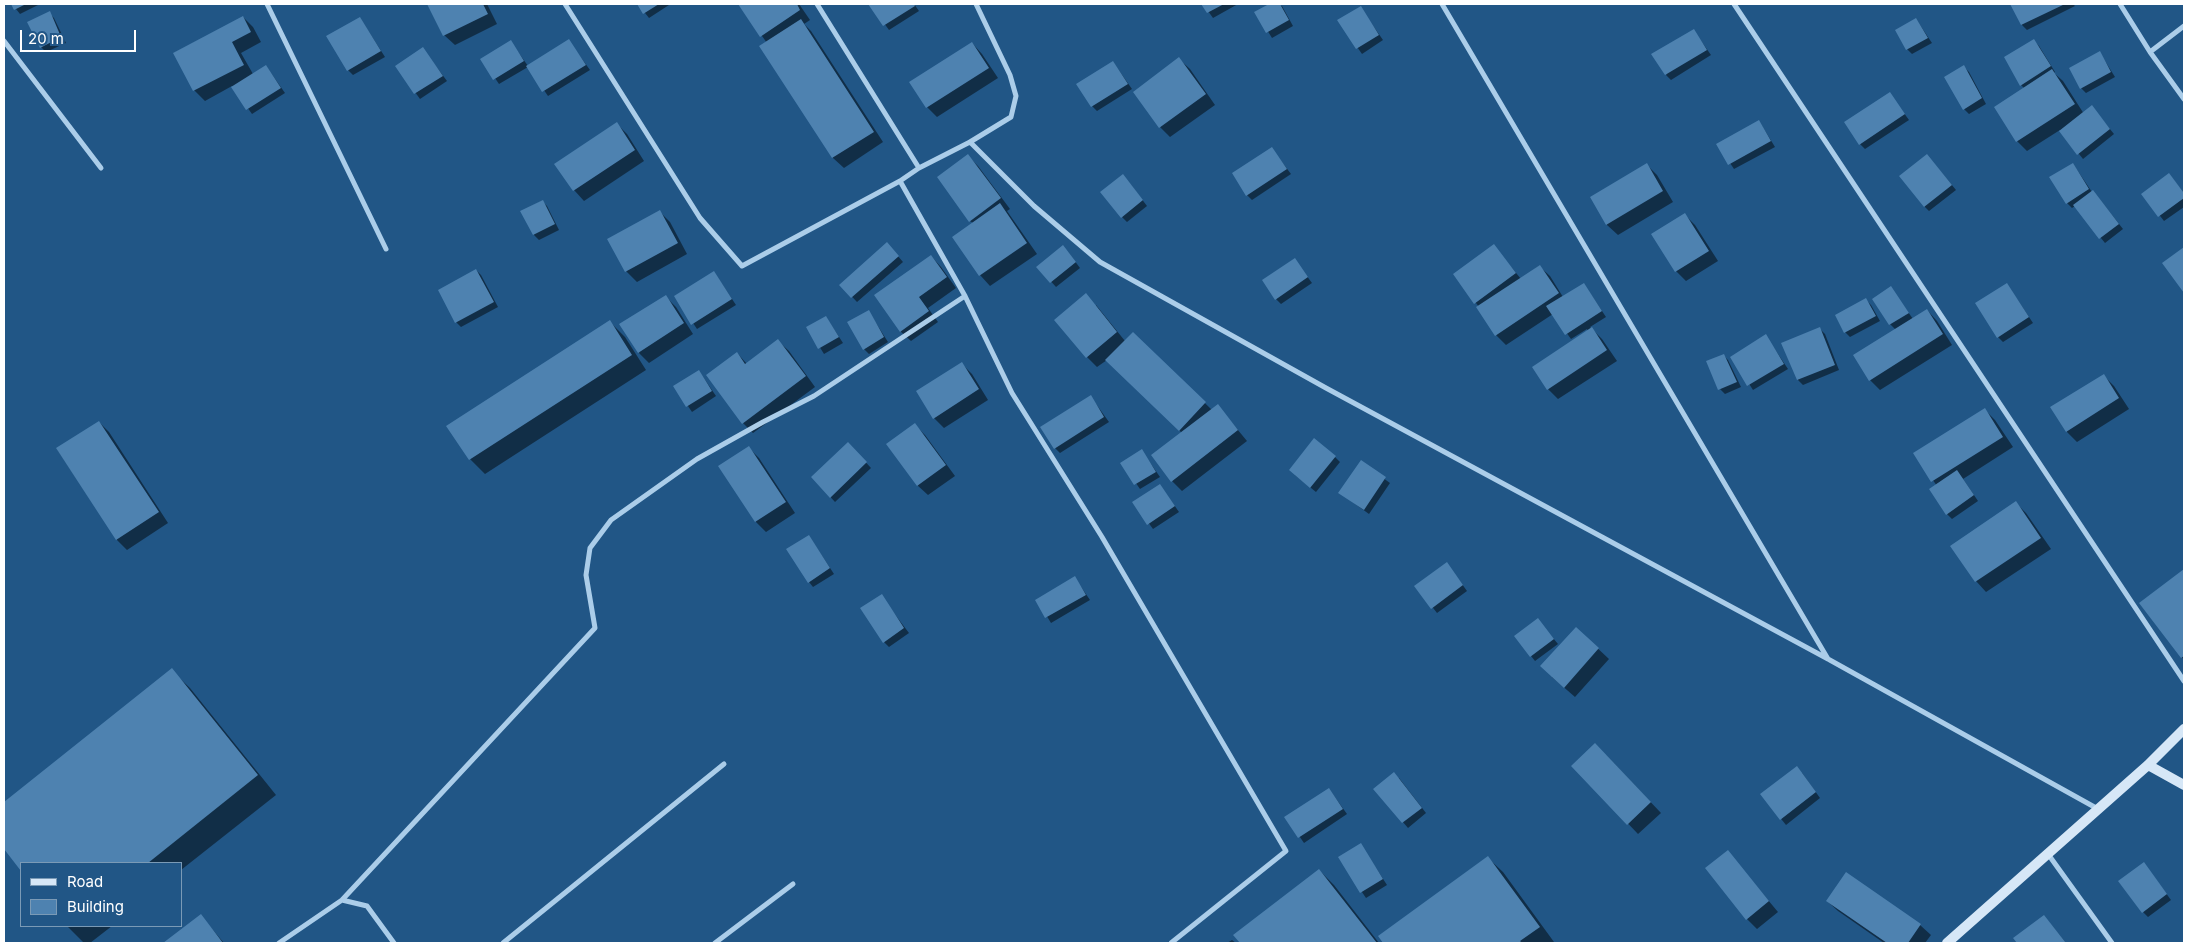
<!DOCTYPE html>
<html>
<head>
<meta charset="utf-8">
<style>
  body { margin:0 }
  #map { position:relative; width:2188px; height:947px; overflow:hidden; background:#215686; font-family:Inter,sans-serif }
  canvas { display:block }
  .frame { position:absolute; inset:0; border:5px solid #fff; pointer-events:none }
  .legend { position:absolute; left:20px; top:862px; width:162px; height:65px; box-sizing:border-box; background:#215686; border:1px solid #7a9ab6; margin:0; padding:6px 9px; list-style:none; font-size:15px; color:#fff }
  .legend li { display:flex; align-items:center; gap:10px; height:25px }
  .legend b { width:25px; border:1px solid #7a9ab6 }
  .scale { position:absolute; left:20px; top:30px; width:116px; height:22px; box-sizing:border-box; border:2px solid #fff; border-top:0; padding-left:6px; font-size:15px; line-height:18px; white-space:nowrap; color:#fff; -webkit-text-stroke:4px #215686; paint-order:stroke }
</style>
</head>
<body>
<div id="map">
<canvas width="2188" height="947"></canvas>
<div class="frame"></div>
<ul class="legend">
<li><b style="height:6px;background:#d6e7f7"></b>Road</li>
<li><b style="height:14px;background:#4e82b0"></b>Building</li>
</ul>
<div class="scale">20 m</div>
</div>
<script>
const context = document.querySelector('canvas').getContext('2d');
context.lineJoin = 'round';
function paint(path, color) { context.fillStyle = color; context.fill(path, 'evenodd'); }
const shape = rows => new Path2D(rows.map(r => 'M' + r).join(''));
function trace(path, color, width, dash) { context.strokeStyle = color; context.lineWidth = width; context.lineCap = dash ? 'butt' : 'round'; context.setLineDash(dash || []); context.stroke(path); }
paint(shape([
  [12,4,40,4,20,14],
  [429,4,487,4,497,24,455,45,444,35],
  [638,4,668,4,669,5,649,18],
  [739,4,799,4,810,20,804,24,811,31,883,142,844,168,833,158,761,47,767,43],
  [870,4,914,4,919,11,889,30],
  [1203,4,1238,4,1213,18],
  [1272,4,1282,6,1293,26,1272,38,1256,12],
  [2012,4,2073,4,2075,6,2027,30,2022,25],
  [1360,7,1383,40,1362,54,1339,21],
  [49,13,54,18,66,43,46,52,41,47],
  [243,17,253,27,261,42,241,53,253,74,266,66,285,93,252,114,232,86,205,101,194,90,174,53],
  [360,18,385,57,353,75,348,70],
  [1916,19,1932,43,1912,54,1907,49],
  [1694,31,1711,55,1671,80,1666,75],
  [569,41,590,70,548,96,528,67,499,84,482,59,511,42,528,66],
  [2034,41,2039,46,2055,72,2054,73,2063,81,2084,114,2092,107,2114,134,2083,159,2060,130,2027,151,2017,141,2025,89,2021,85],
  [972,43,982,54,998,78,937,117,927,107],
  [423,49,447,81,420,99,397,67],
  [2100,53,2115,77,2086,93,2081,88],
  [1179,59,1190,69,1215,105,1170,137,1160,127],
  [1113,62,1132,89,1097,111,1092,106],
  [1964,67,1969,72,1986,104,1969,114,1964,109],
  [1890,94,1909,120,1865,149,1860,144],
  [1759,121,1775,147,1734,169,1718,145],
  [617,124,627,134,644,161,584,201,574,190],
  [1272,149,1291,174,1252,200,1247,195],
  [968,156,978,166,1010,209,1007,211,1037,254,990,286,980,275,973,223,970,221],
  [1932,161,1956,190,1929,211,1924,206],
  [2073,164,2092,192,2097,196,2123,229,2105,243,2075,206,2072,208,2067,203],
  [1647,165,1657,175,1673,202,1618,235,1607,225,1592,198],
  [2169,174,2184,193,2184,207,2164,221,2143,194],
  [1128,181,1147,206,1127,222,1122,217],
  [542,201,547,206,559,230,539,240,534,235,522,211],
  [659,211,670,222,687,254,637,282,626,271,609,240],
  [1685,215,1695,225,1718,261,1686,281,1676,271],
  [1494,246,1521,279,1539,266,1550,276,1563,297,1584,284,1606,317,1590,327,1602,339,1617,361,1558,399,1548,389,1588,331,1587,329,1571,339,1553,314,1506,345,1496,335,1479,307,1455,275],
  [892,249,903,262,857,302,841,285],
  [1068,252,1080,268,1056,287,1038,267],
  [931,256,941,267,956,288,928,308,938,322,911,341,900,331],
  [1295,260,1312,283,1281,304,1276,299],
  [476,270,481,275,498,307,461,327,456,322,440,291],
  [714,272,736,305,697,329,675,296],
  [2007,284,2033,323,2003,342,1998,337],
  [1891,288,1913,319,1927,310,1937,321,1952,345,1880,390,1870,380,1896,330,1890,324],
  [665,296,676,307,693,334,649,363,639,353],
  [1866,300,1871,305,1880,321,1850,337,1845,332],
  [1096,305,1125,341,1133,333,1212,410,1218,406,1247,441,1182,491,1172,481,1182,433,1107,360,1097,367,1087,357],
  [869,312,888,342,869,354,864,349],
  [826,317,843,343,824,354,808,328],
  [610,322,625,337,646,370,485,474,470,459],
  [1820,329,1825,334,1839,370,1803,385,1798,380,1783,344],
  [1766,336,1788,369,1753,390,1732,357],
  [778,341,789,351,815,387,753,433,743,423,737,353,747,364],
  [1723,355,1728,360,1741,387,1725,394,1720,389],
  [962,364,972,374,988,400,944,428,934,418],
  [699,371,716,396,692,412,675,387],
  [2104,376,2114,386,2129,409,2077,442,2067,432,2052,408],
  [1091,397,1109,422,1060,453,1055,448],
  [1985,410,1995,420,2013,447,1963,479,1978,501,1952,519,1947,514,1937,486,1914,453],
  [99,422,109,432,168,523,127,550,117,540,57,449],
  [915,425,925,435,955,476,928,495,917,485],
  [848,443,871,468,835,502,812,477],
  [748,447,759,458,795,513,766,532,756,522,720,467],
  [1142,451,1160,477,1140,489,1122,463],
  [1335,457,1340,462,1316,492,1295,475],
  [1361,462,1390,483,1369,514,1340,493],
  [1160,485,1179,512,1153,529,1134,503],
  [2016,503,2026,513,2051,549,1986,592,1976,581],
  [809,536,834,574,813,587,809,582],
  [1451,569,1467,591,1437,613,1416,586],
  [2184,570,2184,660,2141,603],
  [1075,578,1090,600,1051,623,1037,600],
  [881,596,909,633,889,647,884,642],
  [1542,625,1558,644,1535,661,1531,656],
  [1576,628,1609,659,1575,697,1552,677],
  [171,670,190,688,276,795,181,870,181,863,21,863,21,869,4,847,4,804],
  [1606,755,1661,813,1638,834,1573,766],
  [1802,773,1820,798,1786,825,1762,795],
  [1399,778,1426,813,1408,828,1375,789],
  [1329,789,1347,814,1304,843,1286,817],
  [1361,845,1387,885,1366,898,1339,858],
  [1728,852,1778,912,1757,929,1747,919],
  [1488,858,1503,872,1554,942,1384,943,1380,936],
  [2148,869,2171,900,2148,917,2143,912],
  [1319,870,1334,885,1379,943,1241,943,1235,935],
  [1827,901,1920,925,1931,935,1925,943,1884,943,1838,911],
  [201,916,224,943,165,943],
  [2044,916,2066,943,2018,943,2015,938],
  [67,926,112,926,90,943,84,943],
  [1232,940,1236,943,1227,943]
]), '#0007');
paint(shape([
  [11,4,26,4,14,10],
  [427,4,483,4,488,14,443,36],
  [637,4,659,4,643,14],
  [738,4,797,4,800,10,760,37],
  [868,4,914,4,915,6,883,26],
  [1201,4,1224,4,1207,13],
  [1269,4,1280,4,1289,20,1266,33,1254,12],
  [2010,4,2065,4,2021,25],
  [1361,6,1379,35,1356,49,1337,20],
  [50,11,61,37,40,48,27,22],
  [243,16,251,32,232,42,244,65,193,91,173,53],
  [360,17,381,51,347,71,326,36],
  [1916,18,1928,38,1906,50,1895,30],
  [801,19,874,132,832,158,759,46],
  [1694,29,1707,50,1665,75,1651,54],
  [569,39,586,65,542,92,526,66],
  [2034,39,2051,66,2020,86,2004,57],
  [511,40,524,61,493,80,480,59],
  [972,42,989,68,926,108,909,82],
  [423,47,443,76,414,94,395,66],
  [2100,51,2111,72,2080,89,2069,68],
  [1179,57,1206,94,1159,128,1133,92],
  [1113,61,1128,84,1091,107,1076,84],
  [266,65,281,88,246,110,231,87],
  [1964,65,1982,98,1963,110,1944,77],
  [2052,69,2075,104,2016,142,1994,107],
  [1890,92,1905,114,1859,145,1844,122],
  [2092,105,2110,129,2077,155,2059,131],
  [1759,120,1771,141,1728,165,1716,144],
  [617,122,635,150,573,191,554,164],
  [1272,147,1287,169,1246,196,1232,173],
  [968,154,1001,198,969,222,937,177],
  [1927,154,1952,185,1924,207,1899,176],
  [1647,163,1663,191,1606,225,1590,197],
  [2073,163,2089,189,2066,204,2049,177],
  [2169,173,2184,193,2184,198,2158,217,2141,194],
  [1123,174,1143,200,1121,218,1100,192],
  [2093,190,2119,224,2099,239,2073,205],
  [543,200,555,224,533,235,520,211],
  [1000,203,1027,243,979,276,952,237],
  [660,210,678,243,625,272,607,239],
  [1685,213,1709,251,1675,272,1651,234],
  [887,242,899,256,851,298,839,285],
  [1494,244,1516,273,1474,304,1453,274],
  [1063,245,1076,262,1050,283,1036,267],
  [2184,247,2184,293,2162,263],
  [931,255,947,277,919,297,929,311,900,332,874,295],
  [1295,258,1308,277,1275,300,1262,280],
  [1540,265,1559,293,1495,336,1476,307],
  [476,269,494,302,455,323,438,290],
  [714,271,732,299,691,325,674,296],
  [1584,283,1602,311,1565,335,1546,306],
  [2007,283,2029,317,1997,338,1975,303],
  [1891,286,1909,313,1889,325,1872,299],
  [1086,293,1117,332,1086,358,1054,320],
  [666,295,684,323,638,353,619,324],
  [1866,298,1876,316,1844,333,1835,315],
  [1927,309,1943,334,1869,381,1853,355],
  [869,310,884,337,863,350,847,322],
  [826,316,839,337,818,349,806,327],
  [610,320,632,355,469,460,446,426],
  [1592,327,1607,350,1547,390,1532,367],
  [1820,327,1835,365,1797,380,1781,343],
  [1133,332,1206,402,1179,431,1105,360],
  [1766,334,1784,364,1747,386,1730,357],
  [778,339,806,376,742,424,706,375,737,352,745,364],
  [1724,354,1737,382,1718,390,1706,361],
  [962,362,979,389,933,419,916,391],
  [699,370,712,391,686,407,673,386],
  [2104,374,2119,398,2066,432,2050,407],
  [1091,395,1104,417,1054,449,1040,427],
  [1218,404,1238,430,1171,482,1151,455],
  [1985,408,2003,437,1931,482,1913,453],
  [99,421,159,512,116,540,56,448],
  [915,423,946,465,917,486,886,444],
  [1314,438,1336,456,1310,488,1289,470],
  [848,442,867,462,830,498,811,477],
  [749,446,786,502,755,522,718,466],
  [1142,449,1156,472,1134,485,1120,463],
  [1361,460,1386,477,1364,510,1338,493],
  [1957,470,1974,495,1946,515,1929,489],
  [1160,484,1175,506,1147,525,1132,502],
  [2016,501,2041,538,1975,582,1950,546],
  [809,535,830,568,808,583,786,549],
  [1447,562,1463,585,1431,609,1414,586],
  [2184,569,2184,656,2181,658,2139,603],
  [1075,576,1086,595,1045,618,1035,600],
  [882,594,904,628,883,643,860,608],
  [1538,618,1554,639,1530,657,1514,636],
  [1576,627,1599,648,1564,688,1540,666],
  [172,668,258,775,148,863,21,863,21,871,4,849,4,802],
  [1595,743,1651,802,1627,825,1571,766],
  [1797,766,1816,792,1780,820,1760,794],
  [1394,772,1422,808,1402,823,1373,789],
  [1329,788,1343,809,1298,838,1284,817],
  [1361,843,1383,879,1360,893,1338,857],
  [1728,850,1769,901,1746,920,1705,868],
  [1488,856,1540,927,1520,941,1522,943,1383,943,1378,936],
  [2144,862,2167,894,2142,913,2118,881],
  [1319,869,1377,943,1240,943,1233,935],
  [1846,872,1921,924,1908,943,1887,943,1826,901],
  [201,914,223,943,163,943],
  [2044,915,2066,943,2017,943,2013,938]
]), '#4e82b0');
trace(shape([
  [267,4,386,249],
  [565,4,700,218,742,266,900,181,919,168],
  [817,4,919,168,970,142,1034,206,1100,262,1326,388,1828,659,2098,809],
  [1442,4,1828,659],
  [1734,4,2184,681],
  [2120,4,2150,52,2184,99],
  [4,41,101,168],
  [2150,52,2184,26],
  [970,142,1011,117,1016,96,1010,75,976,4],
  [900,181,965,296,1012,393,1102,537,1286,851,1171,943],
  [2048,854,2112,943],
  [342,900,595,628,586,575,590,548,611,520,697,459,763,422,814,396,965,296],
  [279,943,342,900,367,906,394,943],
  [503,943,724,764],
  [715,943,793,884]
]), '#abcde9', 5);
trace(shape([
  [2148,765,2184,785],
  [1947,943,2148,765,2184,729]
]), '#d6e7f7', 10);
</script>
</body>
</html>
